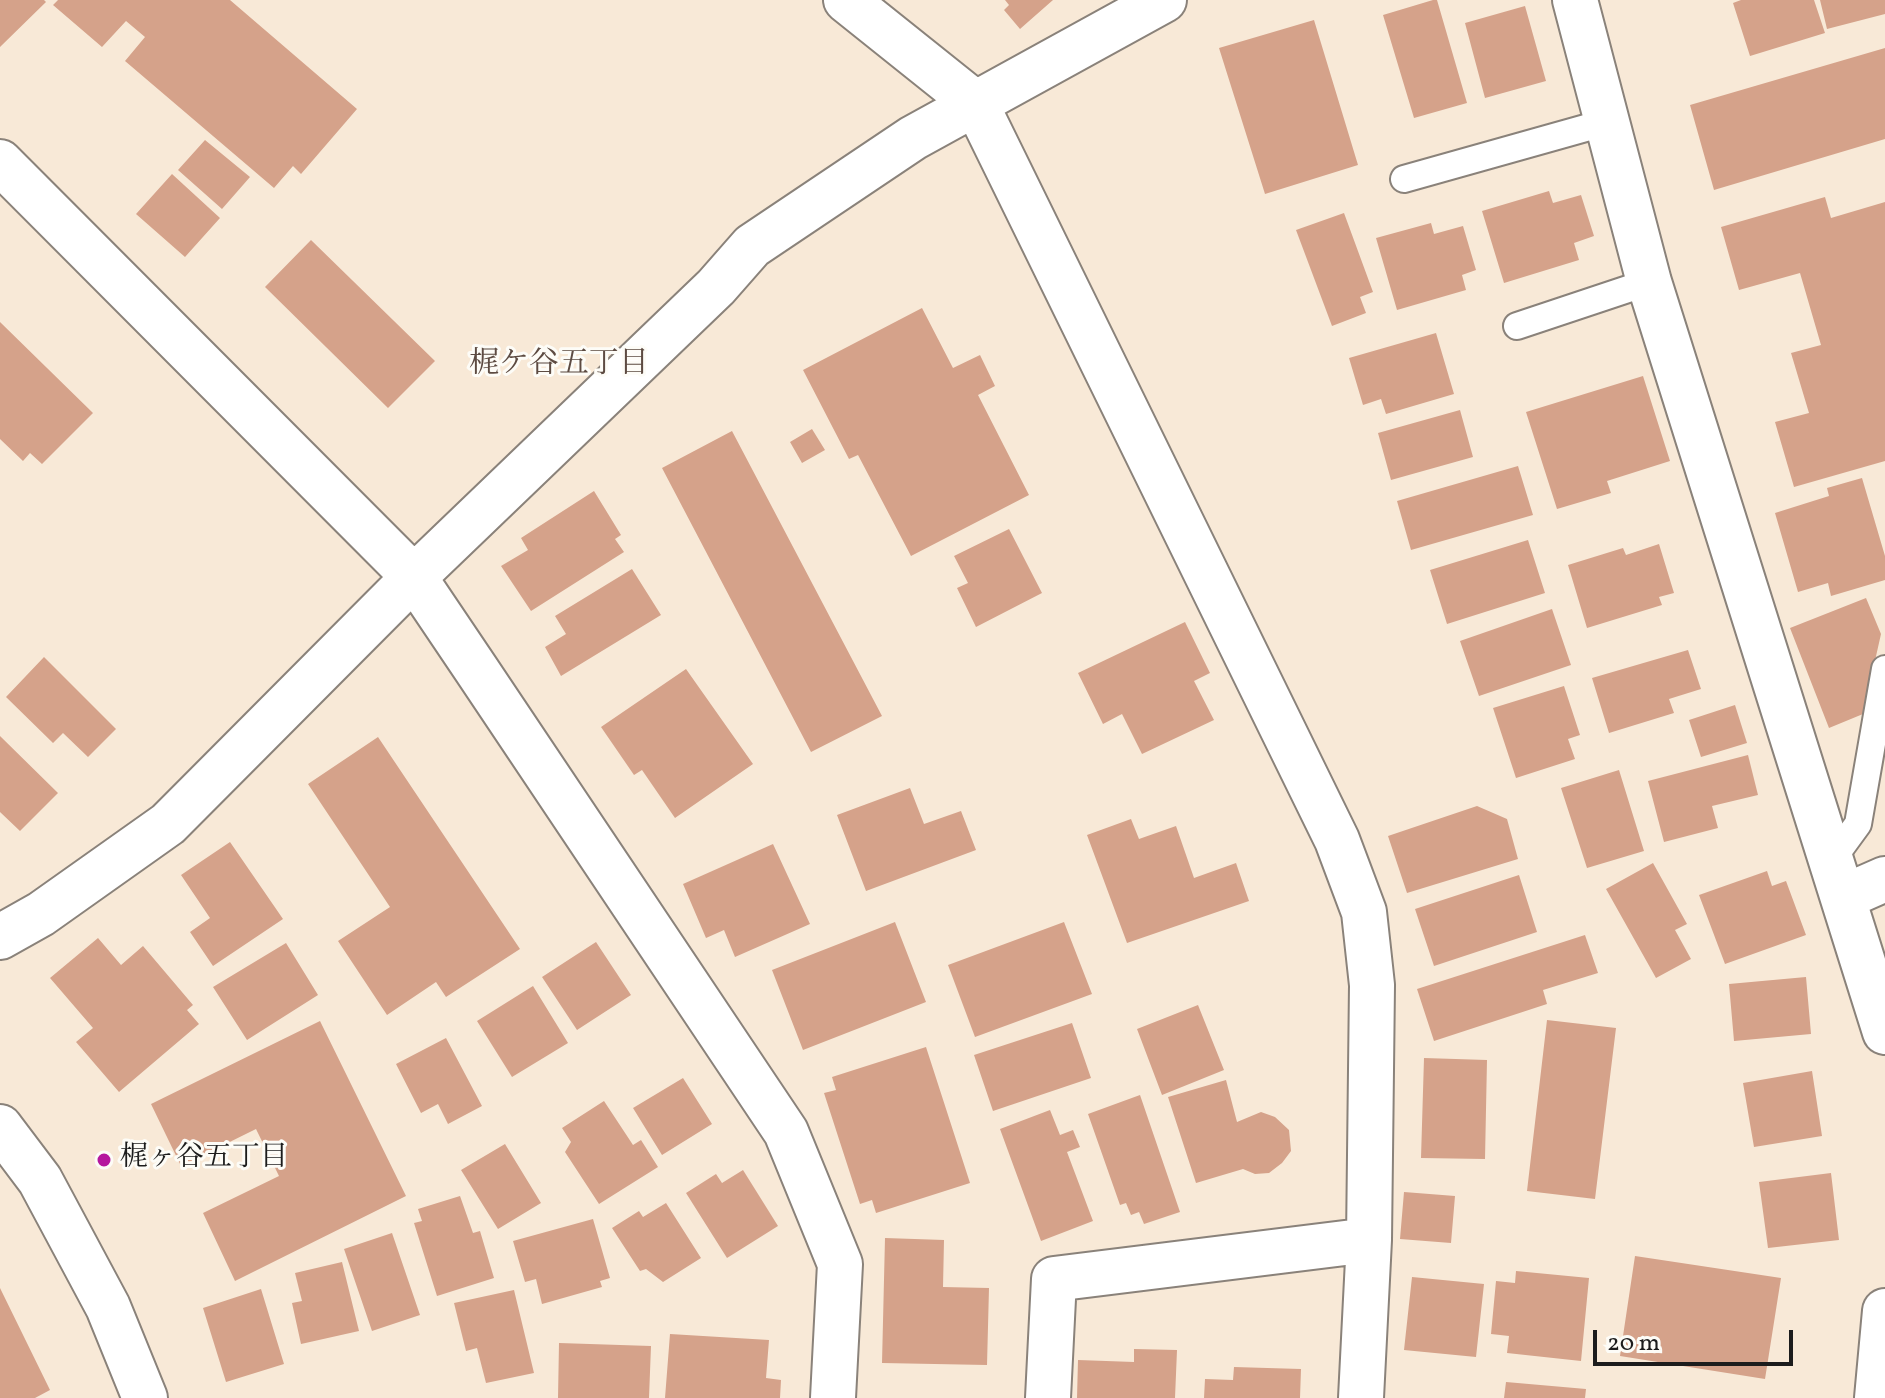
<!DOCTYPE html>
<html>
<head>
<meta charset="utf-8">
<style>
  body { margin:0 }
  #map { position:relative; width:1885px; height:1398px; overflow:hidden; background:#f8e9d7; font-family:Vollkorn,serif }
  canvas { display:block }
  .scale { position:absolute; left:1593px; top:1330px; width:200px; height:36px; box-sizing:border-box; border:4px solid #1c1c1c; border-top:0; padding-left:10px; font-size:24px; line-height:28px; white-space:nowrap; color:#1c1c1c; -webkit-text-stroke:6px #fdfcf7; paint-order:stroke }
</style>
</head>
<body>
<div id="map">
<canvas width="1885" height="1398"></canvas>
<div class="scale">20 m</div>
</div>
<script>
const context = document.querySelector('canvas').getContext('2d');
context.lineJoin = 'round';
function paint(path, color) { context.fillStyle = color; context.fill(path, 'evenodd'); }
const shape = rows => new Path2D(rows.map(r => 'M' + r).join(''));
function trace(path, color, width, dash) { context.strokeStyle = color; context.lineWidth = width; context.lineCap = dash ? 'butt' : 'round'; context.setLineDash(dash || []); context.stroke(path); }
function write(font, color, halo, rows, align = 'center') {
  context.font = font + ' Vollkorn,"Noto Serif JP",serif'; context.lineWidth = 6; context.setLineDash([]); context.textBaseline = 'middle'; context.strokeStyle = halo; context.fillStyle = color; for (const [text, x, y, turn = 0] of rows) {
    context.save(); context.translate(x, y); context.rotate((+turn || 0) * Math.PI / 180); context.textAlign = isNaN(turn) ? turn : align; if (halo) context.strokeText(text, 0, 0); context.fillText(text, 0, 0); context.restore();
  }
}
paint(shape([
  [0,0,44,0,46,2,0,47],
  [58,0,230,0,357,109,301,174,293,166,274,188,125,61,145,37,126,21,102,47,53,5],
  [1005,0,1053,0,1020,29,1004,10,1009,5],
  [1433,0,1437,0,1467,103,1414,118,1383,15],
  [1741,0,1814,0,1825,33,1750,56,1733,3],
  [1820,0,1885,0,1885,14,1827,29],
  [1525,6,1546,81,1485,98,1465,23],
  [1314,20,1358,165,1265,194,1219,48],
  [1885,48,1885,139,1714,190,1690,105],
  [205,140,250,177,222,209,178,170],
  [172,174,220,218,185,257,136,214],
  [1549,191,1553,203,1581,195,1594,236,1574,243,1579,260,1504,283,1482,211],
  [1825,197,1831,218,1885,202,1885,461,1794,487,1775,422,1809,413,1791,353,1821,345,1800,273,1739,290,1721,227],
  [1344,213,1373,292,1360,297,1366,313,1332,326,1296,230],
  [1431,223,1434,234,1463,226,1476,270,1462,275,1466,290,1397,310,1376,238],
  [311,240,435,361,388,408,265,287],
  [922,308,953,368,980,355,995,386,978,395,1029,495,911,556,858,455,849,459,803,370],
  [0,322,93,413,42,464,30,453,23,461,0,439],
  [1436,333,1454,394,1386,414,1381,399,1363,405,1349,358],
  [1643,376,1670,461,1607,481,1611,493,1557,509,1526,412],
  [1460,410,1473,457,1391,480,1378,433],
  [812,429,825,450,802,463,790,442],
  [732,431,882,716,811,752,662,468],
  [1518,466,1533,515,1411,550,1397,501],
  [1862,478,1885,556,1885,580,1831,596,1828,583,1798,592,1775,513,1829,496,1827,488],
  [594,491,621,535,615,539,624,552,531,611,501,566,528,550,521,538],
  [1009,529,1042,593,976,627,957,588,968,583,954,556],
  [1528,540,1545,593,1447,624,1430,570],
  [1659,544,1674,593,1659,597,1662,605,1587,628,1568,565,1623,548,1626,555],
  [632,569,661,615,561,676,545,647,566,634,555,616],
  [1866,598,1881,634,1863,714,1829,728,1790,628],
  [1552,609,1571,665,1479,696,1460,641],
  [1185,622,1210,673,1194,681,1214,720,1142,754,1122,714,1103,724,1078,673],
  [1688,650,1701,689,1669,699,1674,713,1609,733,1592,678],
  [44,657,116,729,88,757,63,733,53,743,6,697],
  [686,669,753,764,675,818,642,770,634,775,601,727],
  [1564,686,1580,735,1568,739,1575,759,1516,778,1493,708],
  [1735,705,1747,743,1701,757,1689,720],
  [0,736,58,793,20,831,0,812],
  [378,737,520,949,446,997,436,982,387,1015,338,941,390,907,308,784],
  [1748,755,1758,795,1712,806,1718,828,1664,842,1648,781],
  [1619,770,1644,851,1587,868,1561,788],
  [910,788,924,824,961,811,976,850,866,891,837,815],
  [1477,806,1507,819,1518,859,1407,893,1388,836],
  [1131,819,1139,839,1176,826,1194,878,1236,863,1249,901,1127,943,1087,835],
  [230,842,283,919,213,966,190,932,210,918,181,875],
  [773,844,810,924,735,957,724,930,706,938,683,884],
  [1653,863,1687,924,1675,930,1691,959,1656,978,1606,889],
  [1767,871,1772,886,1786,881,1806,935,1725,964,1699,895],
  [1519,875,1537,932,1434,966,1415,909],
  [895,922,926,1002,803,1050,772,970],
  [1064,922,1092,994,975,1037,948,965],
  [1585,935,1598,973,1543,990,1547,1004,1434,1041,1417,989],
  [98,938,121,965,143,946,193,1005,187,1010,199,1024,119,1092,76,1042,93,1028,50,978],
  [596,942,631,995,577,1030,542,977],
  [286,943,318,995,247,1040,213,987],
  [1806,977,1811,1034,1734,1041,1729,984],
  [533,986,568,1043,512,1077,477,1021],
  [1198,1005,1224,1070,1162,1095,1137,1029],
  [1547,1020,1616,1028,1595,1199,1527,1191],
  [320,1021,406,1196,235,1281,203,1213,279,1176,256,1129,181,1166,151,1104],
  [1072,1023,1091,1078,993,1111,974,1055],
  [446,1038,482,1106,448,1124,438,1104,421,1113,396,1064],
  [926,1047,970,1183,876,1213,872,1200,860,1204,824,1093,836,1090,832,1077],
  [1424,1058,1487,1060,1485,1159,1421,1158],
  [1812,1071,1822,1136,1754,1147,1743,1083],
  [683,1078,712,1124,662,1155,633,1108],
  [1226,1080,1237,1122,1261,1112,1275,1117,1289,1130,1291,1151,1282,1163,1269,1173,1255,1174,1243,1169,1196,1183,1168,1097],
  [1140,1095,1180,1212,1144,1224,1139,1212,1131,1215,1126,1203,1120,1205,1088,1114],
  [604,1101,633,1145,641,1140,658,1167,599,1204,565,1152,571,1142,562,1128],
  [1050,1110,1060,1135,1073,1130,1080,1147,1067,1152,1093,1221,1041,1241,1000,1129],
  [505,1144,541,1203,498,1229,461,1170],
  [743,1170,778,1226,727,1258,686,1193,716,1174,722,1183],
  [1831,1173,1839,1240,1768,1248,1759,1182],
  [1404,1192,1455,1196,1451,1243,1400,1239],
  [460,1196,473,1233,480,1231,494,1278,437,1296,414,1223,422,1221,418,1209],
  [666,1203,701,1258,663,1282,646,1269,640,1271,612,1228,639,1211,643,1217],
  [593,1219,610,1278,600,1281,602,1287,542,1304,536,1279,525,1282,513,1241],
  [392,1233,420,1315,372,1331,344,1249],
  [885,1238,944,1240,943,1287,989,1288,987,1365,882,1363],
  [1635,1256,1781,1278,1765,1379,1620,1356],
  [342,1262,359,1331,301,1344,292,1303,302,1301,295,1273],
  [1516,1271,1589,1278,1581,1361,1507,1353,1509,1336,1491,1334,1496,1281,1515,1283],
  [1412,1277,1484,1284,1476,1357,1404,1350],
  [0,1288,50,1390,35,1398,0,1398],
  [261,1289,284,1364,226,1382,203,1308],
  [514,1290,534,1373,486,1383,477,1348,466,1351,454,1303],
  [670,1334,769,1340,766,1378,781,1380,780,1398,665,1398],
  [559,1343,651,1346,649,1398,558,1398],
  [1134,1349,1177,1350,1175,1398,1077,1398,1078,1360,1134,1362],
  [1234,1367,1301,1369,1300,1398,1204,1398,1205,1379,1233,1380],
  [1506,1382,1586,1389,1585,1398,1504,1398]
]), '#d5a28a');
const lane = shape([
  [1404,179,1607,122],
  [1517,326,1649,282],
  [1831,861,1858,824,1885,669]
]);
const street = shape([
  [846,0,976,104,1337,840,1364,912,1372,985,1369,1240,1361,1398],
  [1575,0,1649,282,1885,1032],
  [0,162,414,577,478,672,786,1132,840,1264,833,1398],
  [1844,897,1885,879],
  [0,937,41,914,168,824,414,577,716,287,752,246,913,138,1164,0],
  [1048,1398,1054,1279,1369,1240],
  [1877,1398,1885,1311]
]);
const secondary = shape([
  [0,1127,40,1180,108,1307,145,1398]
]);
trace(lane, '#8a827a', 30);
trace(street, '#8a827a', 48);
trace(secondary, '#8a827a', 48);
trace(lane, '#fff', 26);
trace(street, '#fff', 44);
trace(secondary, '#fff', 44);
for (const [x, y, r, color] of [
  [104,1160,8,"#b5179e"]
]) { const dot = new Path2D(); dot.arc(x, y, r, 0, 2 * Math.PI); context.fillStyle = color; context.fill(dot); trace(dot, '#fdfcf7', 3); }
write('28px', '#1c1c1c', '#fdfcf7', [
  ["梶ヶ谷五丁目",120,1160]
], 'left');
write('30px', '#5d4b42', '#fdfcf7', [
  ["梶ケ谷五丁目",559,366]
]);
</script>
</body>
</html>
